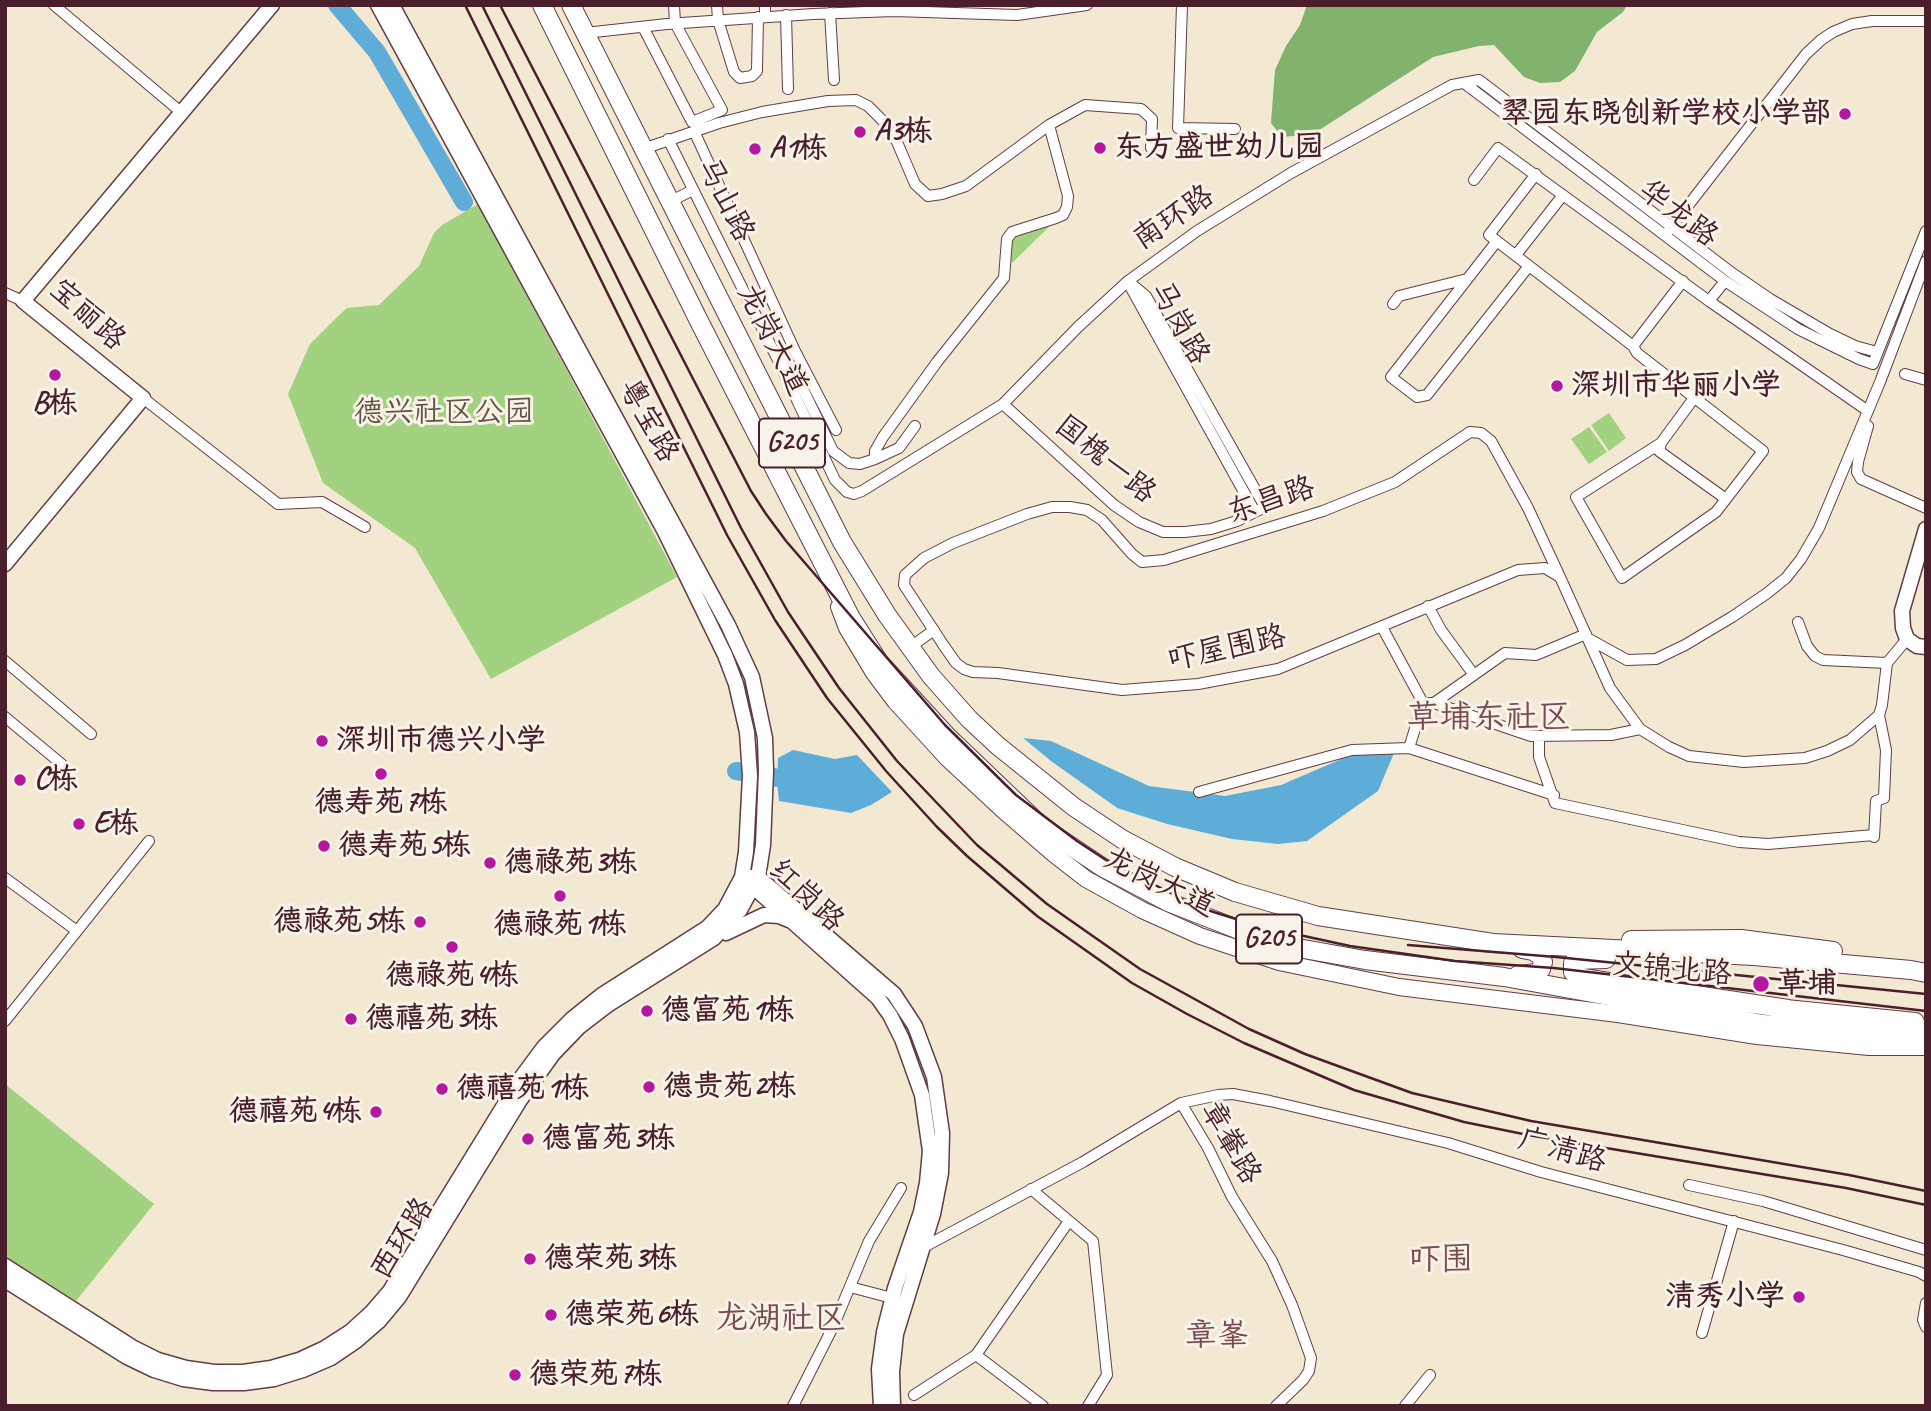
<!DOCTYPE html>
<html>
<head>
<meta charset="utf-8">
<style>
  body { margin:0 }
  #map { position:relative; width:1931px; height:1411px; overflow:hidden; background:#f3e9d3; font-family:Caveat,sans-serif }
  canvas { display:block }
  .frame { position:absolute; inset:0; border:7px solid #4a1f2b; pointer-events:none }
</style>
</head>
<body>
<div id="map">
<canvas width="1931" height="1411"></canvas>
<div class="frame"></div>
</div>
<script>
const context = document.querySelector('canvas').getContext('2d');
context.lineJoin = 'round';
function paint(path, color) { context.fillStyle = color; context.fill(path, 'evenodd'); }
const shape = rows => new Path2D(rows.map(r => 'M' + r).join(''));
function trace(path, color, width, dash) { context.strokeStyle = color; context.lineWidth = width; context.lineCap = dash ? 'butt' : 'round'; context.setLineDash(dash || []); context.stroke(path); }
function write(font, color, halo, rows, align = 'center') {
  context.font = font + ' Caveat,"LXGW WenKai TC",sans-serif'; context.lineWidth = 6; context.setLineDash([]); context.textBaseline = 'middle'; context.strokeStyle = halo; context.fillStyle = color; for (const [text, x, y, turn = 0] of rows) {
    context.save(); context.translate(x, y); context.rotate((+turn || 0) * Math.PI / 180); context.textAlign = isNaN(turn) ? turn : align; if (halo) context.strokeText(text, 0, 0); context.fillText(text, 0, 0); context.restore();
  }
}
paint(shape([
  [478,204,677,577,491,679,415,548,323,483,288,394,310,344,334,320,347,308,379,305,419,266,434,233,442,225],
  [1052,224,1012,263,1006,240],
  [1609,413,1626,438,1609,451,1591,425],
  [1589,427,1607,452,1589,464,1571,439],
  [5,1084,154,1204,76,1301,5,1257]
]), '#a2d17f');
paint(shape([
  [1307,5,1627,5,1623,12,1597,32,1575,71,1560,82,1540,83,1524,77,1494,45,1479,46,1433,57,1313,134,1282,137,1271,123,1275,70,1286,46,1300,25]
]), '#81b36e');
paint(shape([
  [1023,738,1051,741,1149,786,1225,796,1281,785,1346,757,1375,751,1394,753,1378,791,1307,841,1278,844,1232,839,1167,824,1117,808,1052,762],
  [793,750,835,759,857,755,892,792,871,805,851,813,779,801,777,782,778,758]
]), '#5eadd8');
paint(shape([
  [1020,736,1052,762,1117,808,1109,807,1050,765,1021,740]
]), '#f3e9d3');
trace(shape([
  [337,5,377,52,464,202],
  [736,771,798,781]
]), '#5eadd8', 18);
const street = shape([
  [54,5,182,113],
  [717,5,718,20,734,72,740,78,752,76,757,71,758,17],
  [765,5,765,17],
  [1182,5,1178,128,1235,129],
  [830,13,834,80],
  [786,15,788,89],
  [643,27,692,122,722,110,675,23,674,5],
  [585,33,667,24,813,14,894,11,1017,15,1087,5],
  [1464,83,1725,281,1798,329,1859,359,1873,364,1926,231],
  [694,131,795,351,836,430],
  [668,139,775,354,800,383,833,451,849,463,860,464,875,459,899,448,915,426],
  [643,149,719,123,762,112,828,101,856,100,868,106,883,121,897,142,915,184,928,196,942,194,966,186,1049,125,1085,105,1141,109,1152,119,1151,148],
  [1536,174,1489,235,1633,346],
  [1474,180,1498,148,1709,301,1868,411],
  [669,202,693,190],
  [1669,230,1806,54,1821,40,1833,32,1852,24,1872,21,1926,21],
  [1497,241,1391,377,1417,397,1427,395,1529,266],
  [1516,255,1563,195],
  [1131,288,1255,512],
  [5,293,23,301],
  [1709,301,1725,281],
  [1393,304,1399,296,1467,279],
  [775,354,835,480,847,492,854,494,862,491,1003,404,1078,327,1128,281,1197,231,1291,173,1452,85,1479,80,1732,273,1770,299,1830,334,1855,346,1877,352],
  [1905,374,1926,380],
  [143,398,278,504,322,502,365,527],
  [1694,398,1661,443,1659,451,1726,499],
  [1003,404,1114,505,1139,522,1163,532,1185,532,1211,529,1237,521,1265,507,1146,296,1128,281],
  [1868,426,1858,462,1857,472,1861,479,1926,508],
  [1661,443,1576,497,1622,578,1716,512,1763,451,1637,353,1633,346,1683,281],
  [875,459,875,451,883,437,937,362,1004,278,1007,239,1012,232,1056,218,1063,215,1067,207,1068,196,1049,125],
  [1560,577,1528,508,1491,441,1481,433,1470,432,1395,482,1323,511,1164,560,1142,562,1132,554,1102,520,1087,510,1070,507,1052,507,1027,514,953,543,924,558,905,575,904,585,944,646,956,663,964,669,973,672,998,673,1122,690,1198,684,1278,669,1518,570,1545,568,1560,577,1610,688,1640,729,1669,747,1689,756,1744,762,1805,758,1827,751,1850,740,1879,715,1882,705,1887,663,1907,639],
  [1428,606,1441,630,1474,675],
  [1798,622,1807,646,1815,656,1823,660,1887,663],
  [1382,627,1423,703],
  [1589,639,1627,660,1656,659,1685,645,1732,617,1766,594,1786,578,1801,559,1819,528,1880,382,1926,261],
  [909,648,934,630],
  [5,661,91,734],
  [1434,703,1505,653,1536,655,1586,634],
  [5,717,64,766],
  [1539,736,1539,757,1555,803,1739,842,1768,844,1874,835],
  [1409,748,1554,795],
  [1199,792,1352,750,1409,748,1423,703,1434,703,1531,736,1611,735,1640,729],
  [1874,837,1876,801,1884,798,1886,750,1879,715],
  [5,878,77,931],
  [5,1021,149,841],
  [1181,1103,1208,1148,1232,1197,1272,1261,1292,1305,1311,1358,1309,1371,1303,1380,1276,1406],
  [1689,1185,1763,1201,1926,1250],
  [1031,1189,1093,1241,1107,1375,1088,1406],
  [922,1248,1083,1162,1181,1103,1218,1095,1233,1094,1270,1101,1448,1143,1541,1172,1843,1250,1919,1272,1926,1276],
  [850,1287,892,1298],
  [1926,1303,1923,1320,1926,1327],
  [1702,1333,1734,1221],
  [976,1355,1043,1406],
  [914,1395,976,1355,1069,1221],
  [793,1406,833,1327,869,1241,901,1188],
  [1405,1406,1430,1375]
]);
const secondary = shape([
  [1926,529,1902,611,1903,628,1907,639,1917,646,1926,647],
  [5,564,143,398,23,301,272,5],
  [751,877,758,877,894,994,915,1026,934,1077,942,1133,941,1173,933,1214,896,1334,892,1372,893,1406],
  [749,883,878,998,890,1015,902,1039,922,1095,930,1151,927,1183,921,1212,895,1288,884,1332,879,1369,881,1406],
  [726,933,764,915,779,916,789,920],
  [5,1266,132,1347,158,1360,186,1368,214,1372,243,1372,271,1368,299,1360,325,1348,350,1332,371,1313,390,1291,521,1078,544,1047,572,1019,602,995,707,928,725,909,742,877,746,852,750,776,747,732,736,684,725,655,665,532,378,5],
  [5,1280,127,1357,154,1370,183,1379,213,1383,244,1383,274,1379,303,1370,331,1358,356,1341,379,1321,399,1297,520,1100,553,1054,579,1027,609,1004,714,938,740,910,758,877,763,845,766,771,765,738,752,677,728,625,392,5]
]);
const primary = shape([
  [839,607,847,628,874,673,895,701,948,759,1004,811,1055,855,1086,879,1142,910,1200,936,1279,962,1399,987,1618,1014,1757,1036,1869,1047,1926,1047]
]);
const highway = shape([
  [542,5,700,323,851,618,879,662,948,737,1042,827,1102,867,1168,902,1242,931,1298,948,1365,960,1504,977,1763,1024,1815,1030,1926,1033],
  [571,5,842,542,887,615,931,676,969,719,998,746,1074,807,1122,839,1175,867,1235,892,1318,916,1493,943,1754,956,1911,970,1926,973],
  [1631,940,1741,939,1833,951],
  [1606,959,1576,960,1573,963,1573,972,1580,977,1589,979,1788,1009],
  [1518,975,1537,973,1541,969,1543,962,1541,956,1533,951,1522,949],
  [1776,1008,1915,1022]
]);
trace(street, '#633d44', 12);
trace(secondary, '#633d44', 17);
trace(primary, '#633d44', 18);
trace(highway, '#633d44', 20);
trace(street, '#fff', 10);
trace(secondary, '#fff', 14);
trace(primary, '#fff', 16);
trace(highway, '#fff', 18);
trace(shape([
  [465,5,727,535,775,620,827,698,886,771,937,827,967,856,1037,916,1132,983,1187,1014,1244,1043,1354,1090,1464,1122,1528,1135,1846,1188,1926,1205],
  [482,5,741,528,788,612,839,688,897,761,977,845,1047,904,1140,969,1249,1029,1305,1054,1412,1093,1531,1121,1849,1175,1926,1191],
  [500,5,751,491,766,514,786,541,945,725,1016,795,1077,841,1106,860,1198,907,1258,926,1350,946,1455,961,1554,968,1926,1011],
  [1408,945,1556,957,1926,994]
]), '#4a1f2b', 2.5);
for (const [x, y, r, color] of [
  [1845,114,7,"#b5179e"],
  [860,132,7,"#b5179e"],
  [1100,148,7,"#b5179e"],
  [755,149,7,"#b5179e"],
  [55,375,7,"#b5179e"],
  [1557,386,7,"#b5179e"],
  [322,741,7,"#b5179e"],
  [381,774,7,"#b5179e"],
  [20,780,7,"#b5179e"],
  [79,824,7,"#b5179e"],
  [324,846,7,"#b5179e"],
  [490,863,7,"#b5179e"],
  [560,896,7,"#b5179e"],
  [420,922,7,"#b5179e"],
  [452,947,7,"#b5179e"],
  [1761,984,9,"#b5179e"],
  [647,1011,7,"#b5179e"],
  [351,1019,7,"#b5179e"],
  [649,1087,7,"#b5179e"],
  [442,1089,7,"#b5179e"],
  [376,1112,7,"#b5179e"],
  [528,1139,7,"#b5179e"],
  [530,1259,7,"#b5179e"],
  [1799,1297,7,"#b5179e"],
  [551,1315,7,"#b5179e"],
  [515,1375,7,"#b5179e"]
]) { const dot = new Path2D(); dot.arc(x, y, r, 0, 2 * Math.PI); context.fillStyle = color; context.fill(dot); trace(dot, '#f7f3e8', 2.5); }
for (const [x, y, w] of [
  [792,443,66],
  [1269,939,66]
]) { const box = new Path2D(); box.roundRect(x - w / 2, y - 24.5, w, 49, 5); context.fillStyle = '#f7f3e8'; context.fill(box); trace(box, '#4a1f2b', 2); }
write('bold 28px', '#4a1f2b', null, [
  ["G205",792,443],
  ["G205",1269,939]
]);
write('bold 30px', '#4a1f2b', '#f7f3e8', [
  ["翠园东晓创新学校小学部",1831,114,"right"],
  ["A3栋",874,132],
  ["东方盛世幼儿园",1114,148],
  ["A1栋",769,149],
  ["深圳市华丽小学",1571,386],
  ["B栋",55,404,"center"],
  ["深圳市德兴小学",336,741],
  ["C栋",34,780],
  ["德寿苑7栋",381,803,"center"],
  ["E栋",93,824],
  ["德寿苑5栋",338,846],
  ["德禄苑3栋",504,863],
  ["德禄苑5栋",406,922,"right"],
  ["德禄苑1栋",560,925,"center"],
  ["德禄苑4栋",452,976,"center"],
  ["草埔",1777,984],
  ["德富苑1栋",661,1011],
  ["德禧苑3栋",365,1019],
  ["德贵苑2栋",663,1087],
  ["德禧苑1栋",456,1089],
  ["德禧苑4栋",362,1112,"right"],
  ["德富苑3栋",542,1139],
  ["德荣苑3栋",544,1259],
  ["清秀小学",1785,1297,"right"],
  ["德荣苑6栋",565,1315],
  ["德荣苑7栋",529,1375]
], 'left');
write('30px', '#4a1f2b', '#f7f3e8', [
  ["马山路",725,200,63],
  ["华龙路",1678,214,37],
  ["南环路",1174,218,-34],
  ["宝丽路",87,315,42],
  ["马岗路",1179,323,61],
  ["龙岗大道",772,340,63],
  ["粤宝路",648,421,61],
  ["国槐一路",1105,460,39],
  ["东昌路",1271,501,-18],
  ["吓屋围路",1227,649,-12],
  ["龙岗大道",1159,883,26],
  ["红岗路",806,896,43],
  ["文锦北路",1672,970,5],
  ["章輋路",1230,1143,60],
  ["广清路",1562,1151,16],
  ["西环路",403,1239,-58]
]);
write('30px', '#645444', '#f7f3e8', [
  ["德兴社区公园",444,413]
]);
write('32px', '#7c4b52', '#f7f3e8', [
  ["吓围",1441,1261],
  ["章峯",1217,1337]
]);
write('33px', '#7c4b52', '#f7f3e8', [
  ["草埔东社区",1489,718],
  ["龙湖社区",781,1319]
]);
</script>
</body>
</html>
